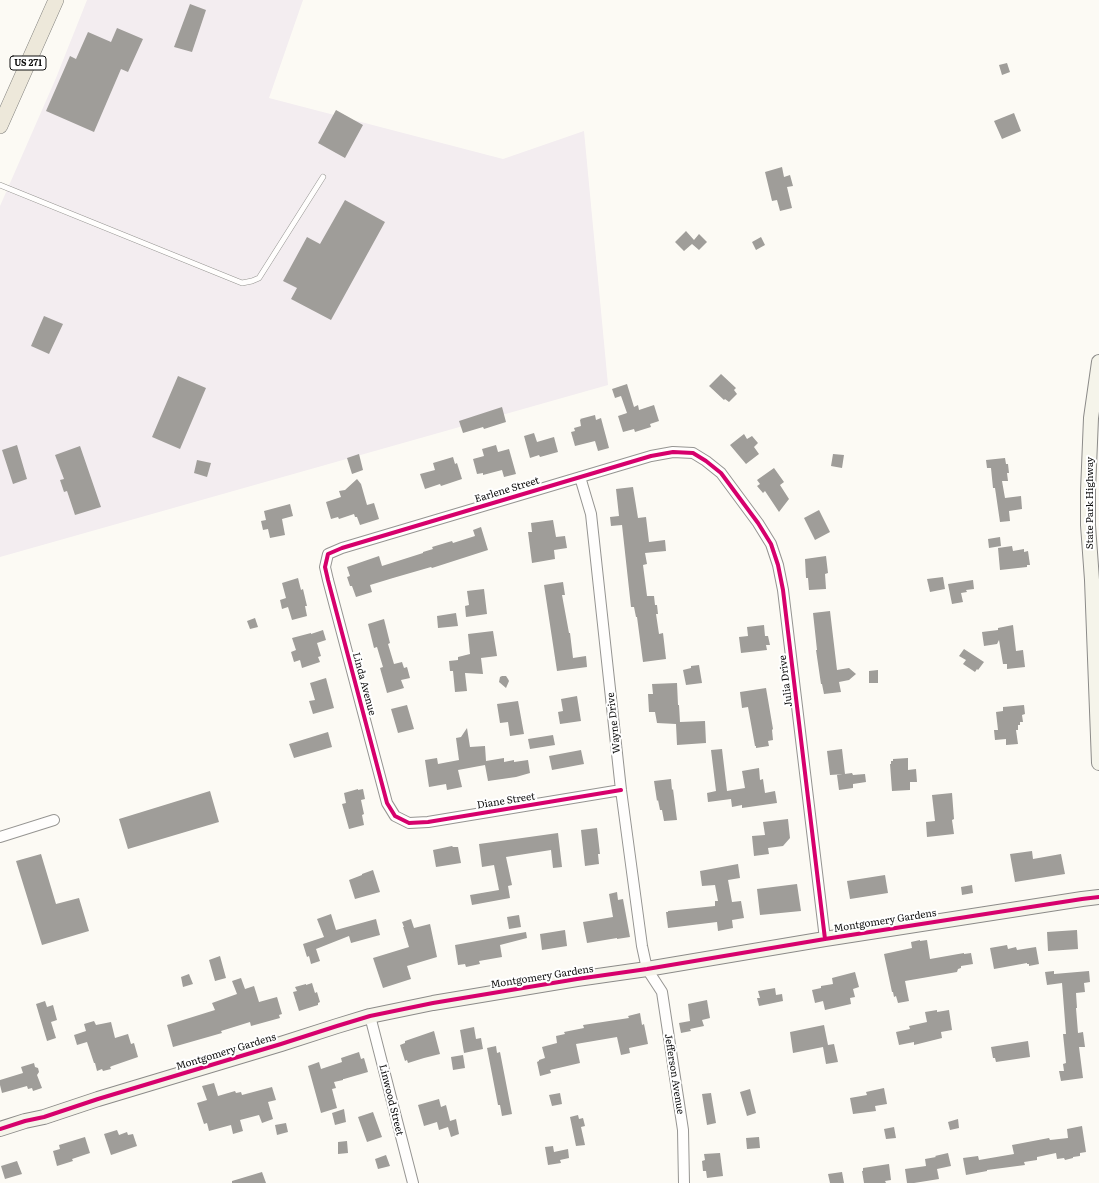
<!DOCTYPE html>
<html>
<head>
<meta charset="utf-8">
<style>
  body { margin:0 }
  canvas { display:block; background:#fcfaf4 }
</style>
</head>
<body>
<canvas width="1099" height="1183"></canvas>
<script>
const context = document.querySelector('canvas').getContext('2d');
context.lineJoin = 'round';
function paint(path, color) { context.fillStyle = color; context.fill(path, 'evenodd'); }
const shape = rows => new Path2D(rows.map(r => 'M' + r).join(''));
function trace(path, color, width, dash) { context.strokeStyle = color; context.lineWidth = width; context.lineCap = dash ? 'butt' : 'round'; context.setLineDash(dash || []); context.stroke(path); }
function write(font, color, halo, rows, align = 'center') {
  context.font = font + ' Literata,serif'; context.lineWidth = 4; context.setLineDash([]); context.textBaseline = 'middle'; context.strokeStyle = halo; context.fillStyle = color; for (const [text, x, y, turn = 0] of rows) {
    context.save(); context.translate(x, y); context.rotate((+turn || 0) * Math.PI / 180); context.textAlign = isNaN(turn) ? turn : align; if (halo) context.strokeText(text, 0, 0); context.fillText(text, 0, 0); context.restore();
  }
}
paint(shape([
  [87,0,303,0,269,98,503,159,584,131,608,385,0,557,0,206,56,78]
]), '#f3edf0');
paint(shape([
  [190,4,206,10,192,52,174,47],
  [117,28,143,39,128,72,121,69,94,132,46,111,70,56,76,59,88,32,111,42],
  [1007,63,1010,72,1002,75,999,65],
  [336,110,363,125,345,158,318,143],
  [1014,113,1021,131,1002,139,994,121],
  [782,167,784,177,790,175,793,186,787,187,792,208,780,211,777,200,772,201,765,172],
  [345,200,385,222,331,320,291,299,297,288,283,281,307,237,320,244],
  [686,231,694,240,699,234,707,242,699,250,692,244,684,251,675,242],
  [761,237,765,245,756,250,752,242],
  [44,316,63,324,49,354,31,346],
  [721,374,736,388,734,390,737,394,729,402,725,399,724,400,709,386],
  [178,376,206,388,180,449,152,437],
  [627,384,634,407,638,405,639,410,654,405,659,421,650,424,651,427,635,432,634,429,623,432,618,416,627,413,621,396,615,398,612,389],
  [502,407,506,422,484,429,483,427,463,433,459,421],
  [595,415,596,420,601,418,609,448,598,451,595,441,575,446,571,432,575,431,574,428,581,426,580,420,581,420,580,419],
  [534,433,537,442,554,437,558,452,540,457,539,455,530,458,524,436],
  [744,434,747,439,752,436,758,443,754,447,759,454,746,464,730,445],
  [17,445,27,479,13,484,2,450],
  [496,445,498,452,509,449,516,474,504,477,502,470,483,475,483,473,477,474,473,459,484,456,482,449],
  [80,446,101,507,75,515,67,491,64,492,60,480,64,479,55,455],
  [359,454,363,470,352,474,347,458],
  [833,454,844,455,842,468,831,466],
  [453,457,455,464,457,463,462,479,441,486,440,484,425,489,420,474,435,470,433,463],
  [1005,458,1006,464,1008,464,1009,473,1007,473,1008,481,1002,481,1005,498,1021,496,1022,509,1009,511,1010,521,1000,522,995,488,993,488,991,468,987,468,986,460],
  [197,460,211,463,207,477,194,473],
  [774,468,784,482,780,485,789,499,779,512,765,491,763,493,757,486,760,484,757,480],
  [357,479,361,484,367,505,374,503,379,519,360,525,357,517,355,517,354,514,339,519,338,517,331,519,326,502,341,497,339,491,345,490],
  [633,487,638,518,646,517,649,542,665,540,666,551,645,553,647,564,643,565,647,596,654,596,655,605,657,605,658,614,656,614,659,634,663,633,666,659,643,662,637,617,636,617,634,607,631,607,622,525,611,526,610,517,619,516,616,489],
  [290,504,293,516,282,519,285,535,270,538,268,529,263,530,261,521,266,520,264,511],
  [819,510,830,532,815,540,804,518],
  [553,520,556,537,565,536,567,548,554,550,555,559,532,563,528,532,532,532,531,523],
  [481,527,488,550,432,568,431,567,393,578,370,585,372,592,356,597,352,586,350,586,347,577,350,576,347,567,379,556,382,566,423,553,423,552,433,549,432,547,452,541,453,543,475,536,473,530],
  [1000,537,1001,546,989,548,988,539],
  [1012,546,1013,551,1024,549,1024,552,1028,551,1030,565,1027,565,1027,567,1000,570,998,548],
  [826,556,828,573,825,574,826,589,809,590,808,578,806,578,805,559],
  [943,577,945,589,930,592,927,579],
  [298,578,301,590,303,589,307,606,305,606,307,616,292,620,288,607,282,609,280,600,286,598,282,583],
  [973,580,974,589,966,590,967,592,961,593,963,602,952,604,948,584],
  [563,582,565,595,562,595,569,633,570,633,573,658,586,656,587,667,557,671,544,585],
  [484,589,487,614,466,617,465,606,469,605,467,591],
  [830,611,837,670,849,668,856,674,849,680,839,682,841,692,824,694,822,684,821,684,816,650,817,650,813,613],
  [456,613,458,626,438,628,437,616],
  [255,618,258,627,250,629,247,621],
  [384,619,390,643,388,644,394,664,402,662,404,668,407,667,410,678,401,680,404,688,387,693,380,668,383,667,377,647,374,648,368,624],
  [764,625,765,636,768,636,770,645,766,645,767,650,741,653,739,637,748,636,747,627],
  [1013,625,1016,651,1023,650,1025,667,1007,669,1007,664,1003,664,999,640,997,644,984,646,982,632,998,630,998,628],
  [323,630,326,640,317,643,321,656,318,657,320,662,302,668,300,660,294,662,291,652,296,650,292,638,311,633,311,634],
  [493,631,497,656,481,658,483,674,465,673,467,691,455,692,453,671,450,671,449,661,458,660,458,657,470,654,468,634],
  [964,649,984,662,978,670,977,669,975,672,963,664,966,660,959,656],
  [699,665,702,683,686,685,683,670,691,668,691,666],
  [878,670,878,683,869,683,869,671],
  [502,676,506,676,508,679,509,681,506,688,499,682,500,677],
  [326,678,334,708,313,714,309,701,315,700,310,683],
  [677,683,678,705,679,705,680,722,705,721,706,743,677,745,676,724,657,723,655,712,649,712,648,694,653,694,652,684],
  [766,688,773,729,772,730,773,740,768,741,769,746,756,748,756,746,755,746,748,707,742,708,740,692],
  [577,696,581,721,560,724,558,712,563,711,561,699],
  [518,701,524,734,510,736,508,722,500,723,497,704],
  [407,705,414,729,398,733,391,709],
  [1024,705,1025,714,1022,715,1023,722,1020,722,1020,725,1018,725,1018,730,1016,730,1018,744,1006,745,1006,739,995,740,994,730,998,730,996,712,1003,711,1003,707],
  [467,728,470,747,485,746,486,761,504,758,504,762,514,760,514,762,528,760,530,773,516,777,488,781,485,765,458,770,462,787,447,790,446,784,429,787,425,760,437,758,438,764,459,760,456,738,461,737],
  [328,732,332,747,294,758,289,744],
  [553,735,555,745,530,749,528,739],
  [722,749,727,791,745,788,742,771,759,768,760,780,763,779,765,793,775,791,777,803,742,808,742,805,732,807,731,799,708,802,707,793,716,791,711,750],
  [842,749,845,774,830,775,827,751],
  [581,750,584,764,552,770,549,756],
  [908,758,908,770,916,769,917,782,910,782,910,790,892,791,890,764,891,764,891,761,893,761,893,759],
  [852,773,853,775,865,774,866,782,853,784,853,788,839,790,837,775],
  [671,779,672,790,673,789,677,820,664,821,662,810,660,810,658,800,657,801,654,781],
  [358,789,358,790,363,789,365,799,361,800,364,814,362,815,364,825,349,829,342,804,346,803,344,793],
  [210,791,219,822,128,849,119,819],
  [952,793,954,819,952,820,954,834,927,837,926,822,935,821,932,795],
  [788,819,790,838,783,846,768,848,769,854,754,856,752,836,765,835,763,822],
  [597,828,600,854,598,854,599,864,585,866,581,830],
  [558,833,562,867,553,868,551,850,506,857,512,885,508,886,510,898,472,905,470,895,499,890,494,865,482,867,479,844],
  [452,846,453,847,458,847,461,863,436,867,433,850],
  [1032,851,1033,859,1061,854,1065,874,1015,882,1010,854],
  [41,854,56,904,79,898,89,931,42,945,16,861],
  [738,864,740,878,728,880,732,902,741,901,744,918,732,920,733,928,718,931,717,922,668,928,666,912,668,912,668,911,715,906,715,901,718,901,715,885,702,886,700,871],
  [373,870,380,892,355,899,349,880,362,875,362,874],
  [885,875,888,893,850,899,847,881],
  [797,884,801,911,760,915,757,889],
  [972,885,973,893,962,895,961,887],
  [617,892,618,900,623,899,630,937,617,939,617,938,587,943,583,922,613,917,609,894],
  [331,914,336,930,376,919,380,935,351,943,349,936,316,949,320,961,311,964,309,956,307,957,303,944,324,937,317,919],
  [519,915,521,927,509,929,507,917],
  [411,919,414,928,430,924,437,957,407,966,411,979,383,988,373,958,409,947,403,927,404,927,402,922],
  [565,930,567,946,542,950,540,934],
  [1077,930,1078,949,1048,951,1047,932],
  [526,932,527,938,500,945,502,957,479,961,480,964,466,967,465,964,458,965,455,945],
  [920,940,920,941,927,940,930,959,964,953,964,954,971,953,973,964,961,966,961,968,958,969,957,972,905,981,909,1001,898,1003,896,996,894,997,893,992,892,992,884,954,912,948,911,942],
  [1007,945,1008,949,1016,947,1017,950,1036,947,1039,964,1029,966,1029,964,1027,964,1027,963,994,969,990,948],
  [220,956,226,978,215,981,209,960],
  [1054,971,1054,974,1089,971,1090,982,1084,983,1085,992,1076,993,1077,1008,1076,1008,1078,1033,1083,1032,1085,1047,1079,1047,1083,1078,1061,1081,1059,1071,1064,1071,1063,1064,1066,1063,1063,1034,1066,1034,1062,983,1047,985,1045,972],
  [855,972,859,987,853,989,855,997,850,998,851,1004,825,1010,823,1001,815,1003,812,990,821,988,821,986,833,984,832,978],
  [189,974,193,984,183,987,181,977],
  [241,978,245,989,254,986,259,1002,277,997,282,1014,279,1015,280,1018,251,1026,250,1022,221,1031,222,1033,173,1047,167,1025,215,1010,212,1003,237,994,232,981],
  [312,983,315,993,317,992,320,1002,318,1003,318,1005,299,1011,293,992,297,991,295,987,306,984,306,985],
  [775,988,776,995,782,994,783,1001,759,1006,757,998,760,998,758,991],
  [707,1000,710,1018,702,1020,704,1026,690,1029,691,1031,681,1033,679,1023,690,1021,688,1004],
  [45,1001,47,1007,53,1005,57,1020,51,1022,56,1038,47,1041,36,1004],
  [937,1010,937,1012,949,1010,952,1030,941,1032,942,1038,914,1045,914,1042,899,1045,896,1032,910,1029,909,1026,927,1022,925,1012],
  [640,1013,642,1025,644,1024,648,1044,629,1048,630,1053,621,1055,617,1037,576,1044,580,1063,550,1070,551,1073,540,1076,537,1062,539,1061,539,1060,545,1058,542,1047,557,1043,556,1036,565,1034,564,1032,584,1028,583,1025,629,1018,628,1016],
  [94,1021,96,1025,111,1022,115,1038,128,1034,131,1044,134,1043,138,1057,112,1066,110,1067,111,1069,103,1071,102,1069,97,1071,95,1063,94,1063,87,1042,77,1045,74,1035,86,1031,84,1024],
  [824,1025,828,1045,834,1044,838,1062,826,1064,823,1047,793,1053,790,1032],
  [474,1027,476,1039,481,1038,483,1049,464,1053,460,1030],
  [434,1031,440,1054,424,1058,408,1063,407,1060,405,1061,400,1045,405,1043,405,1041],
  [1028,1041,1030,1057,996,1062,995,1058,993,1058,991,1047],
  [496,1046,497,1053,500,1052,512,1114,502,1116,500,1105,498,1105,487,1048],
  [359,1052,361,1059,364,1058,368,1072,344,1079,343,1079,343,1080,334,1082,336,1088,332,1089,337,1108,321,1113,308,1066,319,1062,321,1069,342,1062,341,1058],
  [463,1055,465,1068,453,1070,451,1057],
  [34,1063,35,1067,38,1068,39,1072,37,1075,42,1088,33,1091,32,1088,28,1089,27,1086,2,1093,0,1085,0,1080,23,1073,21,1067],
  [214,1083,218,1096,235,1091,236,1093,241,1092,242,1095,272,1087,276,1100,268,1102,273,1119,262,1123,259,1115,240,1120,243,1131,233,1134,231,1125,209,1131,207,1123,204,1124,197,1103,207,1100,202,1086],
  [884,1088,887,1104,875,1106,876,1111,853,1114,850,1098,867,1095,866,1092],
  [750,1089,756,1113,747,1116,740,1092],
  [560,1093,562,1104,552,1106,549,1095],
  [711,1093,716,1123,707,1125,702,1094],
  [439,1099,441,1107,446,1105,450,1121,456,1119,459,1134,451,1137,448,1127,439,1130,437,1122,424,1126,418,1105],
  [344,1109,346,1122,335,1125,332,1113],
  [373,1112,382,1137,367,1142,358,1117],
  [578,1115,579,1119,583,1118,585,1126,581,1127,585,1145,576,1146,570,1117],
  [958,1119,959,1128,950,1130,948,1122],
  [286,1123,288,1132,277,1135,275,1125],
  [1082,1126,1086,1152,1080,1153,1080,1156,1073,1157,1073,1158,1065,1160,1064,1158,1057,1159,1056,1153,1037,1157,1037,1160,1024,1162,1025,1165,987,1170,987,1171,966,1175,963,1158,978,1156,979,1160,1014,1154,1012,1145,1049,1138,1050,1140,1068,1138,1067,1129],
  [894,1127,896,1138,886,1139,884,1129],
  [117,1130,119,1135,127,1132,128,1135,133,1134,137,1146,111,1155,104,1134],
  [85,1137,90,1153,72,1159,73,1161,57,1166,53,1151,60,1149,59,1145],
  [759,1137,760,1148,747,1149,746,1138],
  [347,1141,348,1153,338,1154,338,1142],
  [553,1146,554,1152,568,1149,569,1158,560,1160,561,1163,548,1165,545,1147],
  [720,1153,723,1176,707,1178,706,1171,703,1171,702,1161,705,1160,704,1154],
  [948,1153,951,1166,937,1169,939,1179,914,1183,907,1183,905,1169,926,1166,925,1159,936,1157,935,1156],
  [386,1155,390,1166,378,1169,375,1159],
  [17,1161,22,1174,5,1179,1,1166],
  [889,1164,891,1180,885,1181,886,1183,864,1183,862,1171,863,1171,863,1168],
  [262,1172,266,1183,232,1183,232,1181],
  [842,1172,844,1183,830,1183,828,1174]
]), '#9f9d99');
const lane = shape([
  [0,185,242,283,252,281,259,278,323,177]
]);
const street = shape([
  [580,477,591,514,621,790,642,946,647,969,662,992,683,1130,684,1183],
  [621,790,428,822,409,823,395,816,387,803,328,580,325,567,328,554,342,548,651,456,673,452,693,453,706,461,721,473,758,523,771,544,778,565,783,590,825,939],
  [0,837,54,820],
  [370,1016,413,1183]
]);
const secondary = shape([
  [1099,362,1091,418,1088,491,1088,525,1092,580,1099,763],
  [0,1129,25,1121,44,1117,98,1099,281,1044,337,1026,370,1016,433,1003,577,979,647,969,825,939,1082,899,1099,897]
]);
const primary = shape([
  [0,126,56,0]
]);
trace(lane, '#969592', 6);
trace(street, '#969592', 12);
trace(secondary, '#8c8b89', 16);
trace(primary, '#83827f', 16);
trace(lane, '#fffefd', 5);
trace(street, '#fffefd', 10);
trace(secondary, '#f5f4ea', 14);
trace(primary, '#ede8da', 15);
trace(shape([
  [621,790,428,822,409,823,395,816,387,803,328,580,325,567,328,554,342,548,651,456,673,452,693,453,706,461,721,473,758,523,771,544,778,565,783,590,825,939],
  [0,1129,25,1121,44,1117,98,1099,281,1044,337,1026,370,1016,433,1003,577,979,647,969,825,939,1082,899,1099,897]
]), '#d6006c', 4);
for (const [x, y, w] of [
  [28,63,36]
]) { const box = new Path2D(); box.roundRect(x - w / 2, y - 7, w, 14, 3); context.fillStyle = '#fff'; context.fill(box); trace(box, '#0f0f0f', 1); }
write('bold 9px', '#0f0f0f', null, [
  ["US 271",28,63]
]);
write('10px', '#0f0f0f', '#fff', [
  ["Earlene Street",507,490,-17],
  ["State Park Highway",1090,503,-90],
  ["Julia Drive",786,681,-97],
  ["Linda Avenue",364,684,75],
  ["Wayne Drive",614,723,-96],
  ["Diane Street",506,801,-9],
  ["Montgomery Gardens",885,921,-9],
  ["Montgomery Gardens",542,977,-9],
  ["Montgomery Gardens",226,1052,-17],
  ["Jefferson Avenue",674,1074,81],
  ["Linwood Street",391,1100,76]
]);
</script>
</body>
</html>
